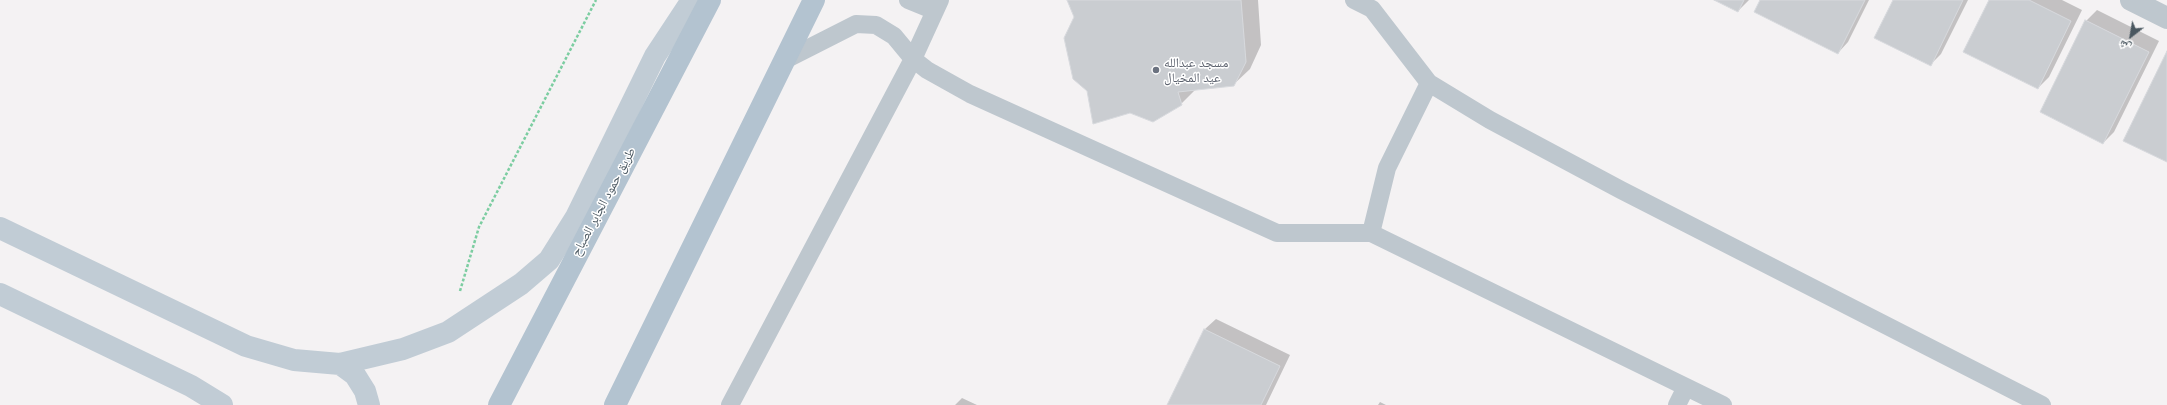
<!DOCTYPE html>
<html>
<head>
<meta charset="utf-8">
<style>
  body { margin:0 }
  #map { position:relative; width:2167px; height:405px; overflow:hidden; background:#f4f2f3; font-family:Helvetica,"Noto Naskh Arabic",sans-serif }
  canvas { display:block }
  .north { position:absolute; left:2111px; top:16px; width:40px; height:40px; -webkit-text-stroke:3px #fff; paint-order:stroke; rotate:211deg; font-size:11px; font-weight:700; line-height:16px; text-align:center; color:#4a5760 }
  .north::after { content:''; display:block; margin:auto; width:14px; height:18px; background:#4a5760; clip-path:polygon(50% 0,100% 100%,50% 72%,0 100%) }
</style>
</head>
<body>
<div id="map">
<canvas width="2167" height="405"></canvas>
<div class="north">ش</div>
</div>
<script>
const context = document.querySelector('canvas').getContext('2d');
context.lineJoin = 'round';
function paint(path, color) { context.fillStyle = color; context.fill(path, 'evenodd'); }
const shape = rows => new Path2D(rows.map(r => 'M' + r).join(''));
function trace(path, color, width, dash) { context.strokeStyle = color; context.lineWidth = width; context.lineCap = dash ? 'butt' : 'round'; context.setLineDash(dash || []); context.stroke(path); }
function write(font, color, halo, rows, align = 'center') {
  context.font = font + ' Helvetica,"Noto Naskh Arabic",sans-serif'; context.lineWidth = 3; context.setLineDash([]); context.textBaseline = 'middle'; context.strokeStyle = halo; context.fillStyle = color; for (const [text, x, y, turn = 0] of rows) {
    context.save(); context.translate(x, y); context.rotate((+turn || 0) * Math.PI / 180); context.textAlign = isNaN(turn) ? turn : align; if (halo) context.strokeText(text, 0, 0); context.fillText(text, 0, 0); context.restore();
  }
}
paint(shape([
  [1068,0,1258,0,1261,45,1250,69,1233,85,1196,89,1181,104,1075,17],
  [1716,0,1749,0,1738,11],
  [1761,0,1869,0,1848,42,1838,53],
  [1894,0,1968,0,1941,54,1930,65],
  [1990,0,2062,0,2082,10,2049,77,2038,88],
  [2097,10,2159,41,2114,132,2103,143,2086,21],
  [1216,319,1290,355,1266,405,1168,405,1205,329],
  [962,398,977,405,955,405],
  [1380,402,1386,405,1378,405]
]), '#0003');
const building = shape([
  [1067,0,1241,0,1246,62,1234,86,1178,92,1182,105,1153,122,1130,113,1093,124,1087,91,1073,79,1064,38,1074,17,1067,0],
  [1714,0,1744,0,1738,12,1714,0],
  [1760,0,1865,0,1838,54,1754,12,1760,0],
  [1893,0,1963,0,1931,66,1874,38,1893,0],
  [1989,0,2029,0,2071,21,2038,89,1963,52,1989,0],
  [2085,20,2149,52,2103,144,2040,112,2085,20],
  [2167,51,2167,162,2123,141,2167,51],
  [1204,329,1280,366,1261,405,1167,405,1204,329]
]);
paint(building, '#cacdd1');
trace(building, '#d7d9dd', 1);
trace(shape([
  [460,291,479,227,596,0]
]), '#7ccda1', 2.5, [3, 2]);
trace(shape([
  [908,0,935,11],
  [1354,0,1372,9,1429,83,1490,120,1621,190,2042,405],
  [785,60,856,24,876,25,894,36,913,59,927,70,970,94,1277,233,1371,233,1723,405],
  [1371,233,1387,168,1429,83],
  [730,405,913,59,940,0],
  [1677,405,1686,387]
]), '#bec7ce', 18);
trace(shape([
  [2131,0,2167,18]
]), '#bec7ce', 22);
trace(shape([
  [0,228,246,346,294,360,340,364,403,349,448,332,521,284,549,260,576,217,655,56,692,0],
  [0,294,191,386,222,405],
  [340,364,355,375,365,391,369,405]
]), '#c1ccd5', 22);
trace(shape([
  [499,405,710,0],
  [615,405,814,0]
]), '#b3c3d0', 22);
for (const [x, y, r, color] of [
  [1156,70,4,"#6b7280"]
]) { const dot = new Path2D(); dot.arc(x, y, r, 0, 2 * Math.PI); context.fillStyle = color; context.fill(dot); trace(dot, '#fff', 1.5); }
write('13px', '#5b616d', '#fff', [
  ["مسجد عبدالله",1164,63],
  ["عيد المخيال",1164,78]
], 'left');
write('13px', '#4a5760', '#fff', [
  ["طريق حمود الجابر الصباح",604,202,-62]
]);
</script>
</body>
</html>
